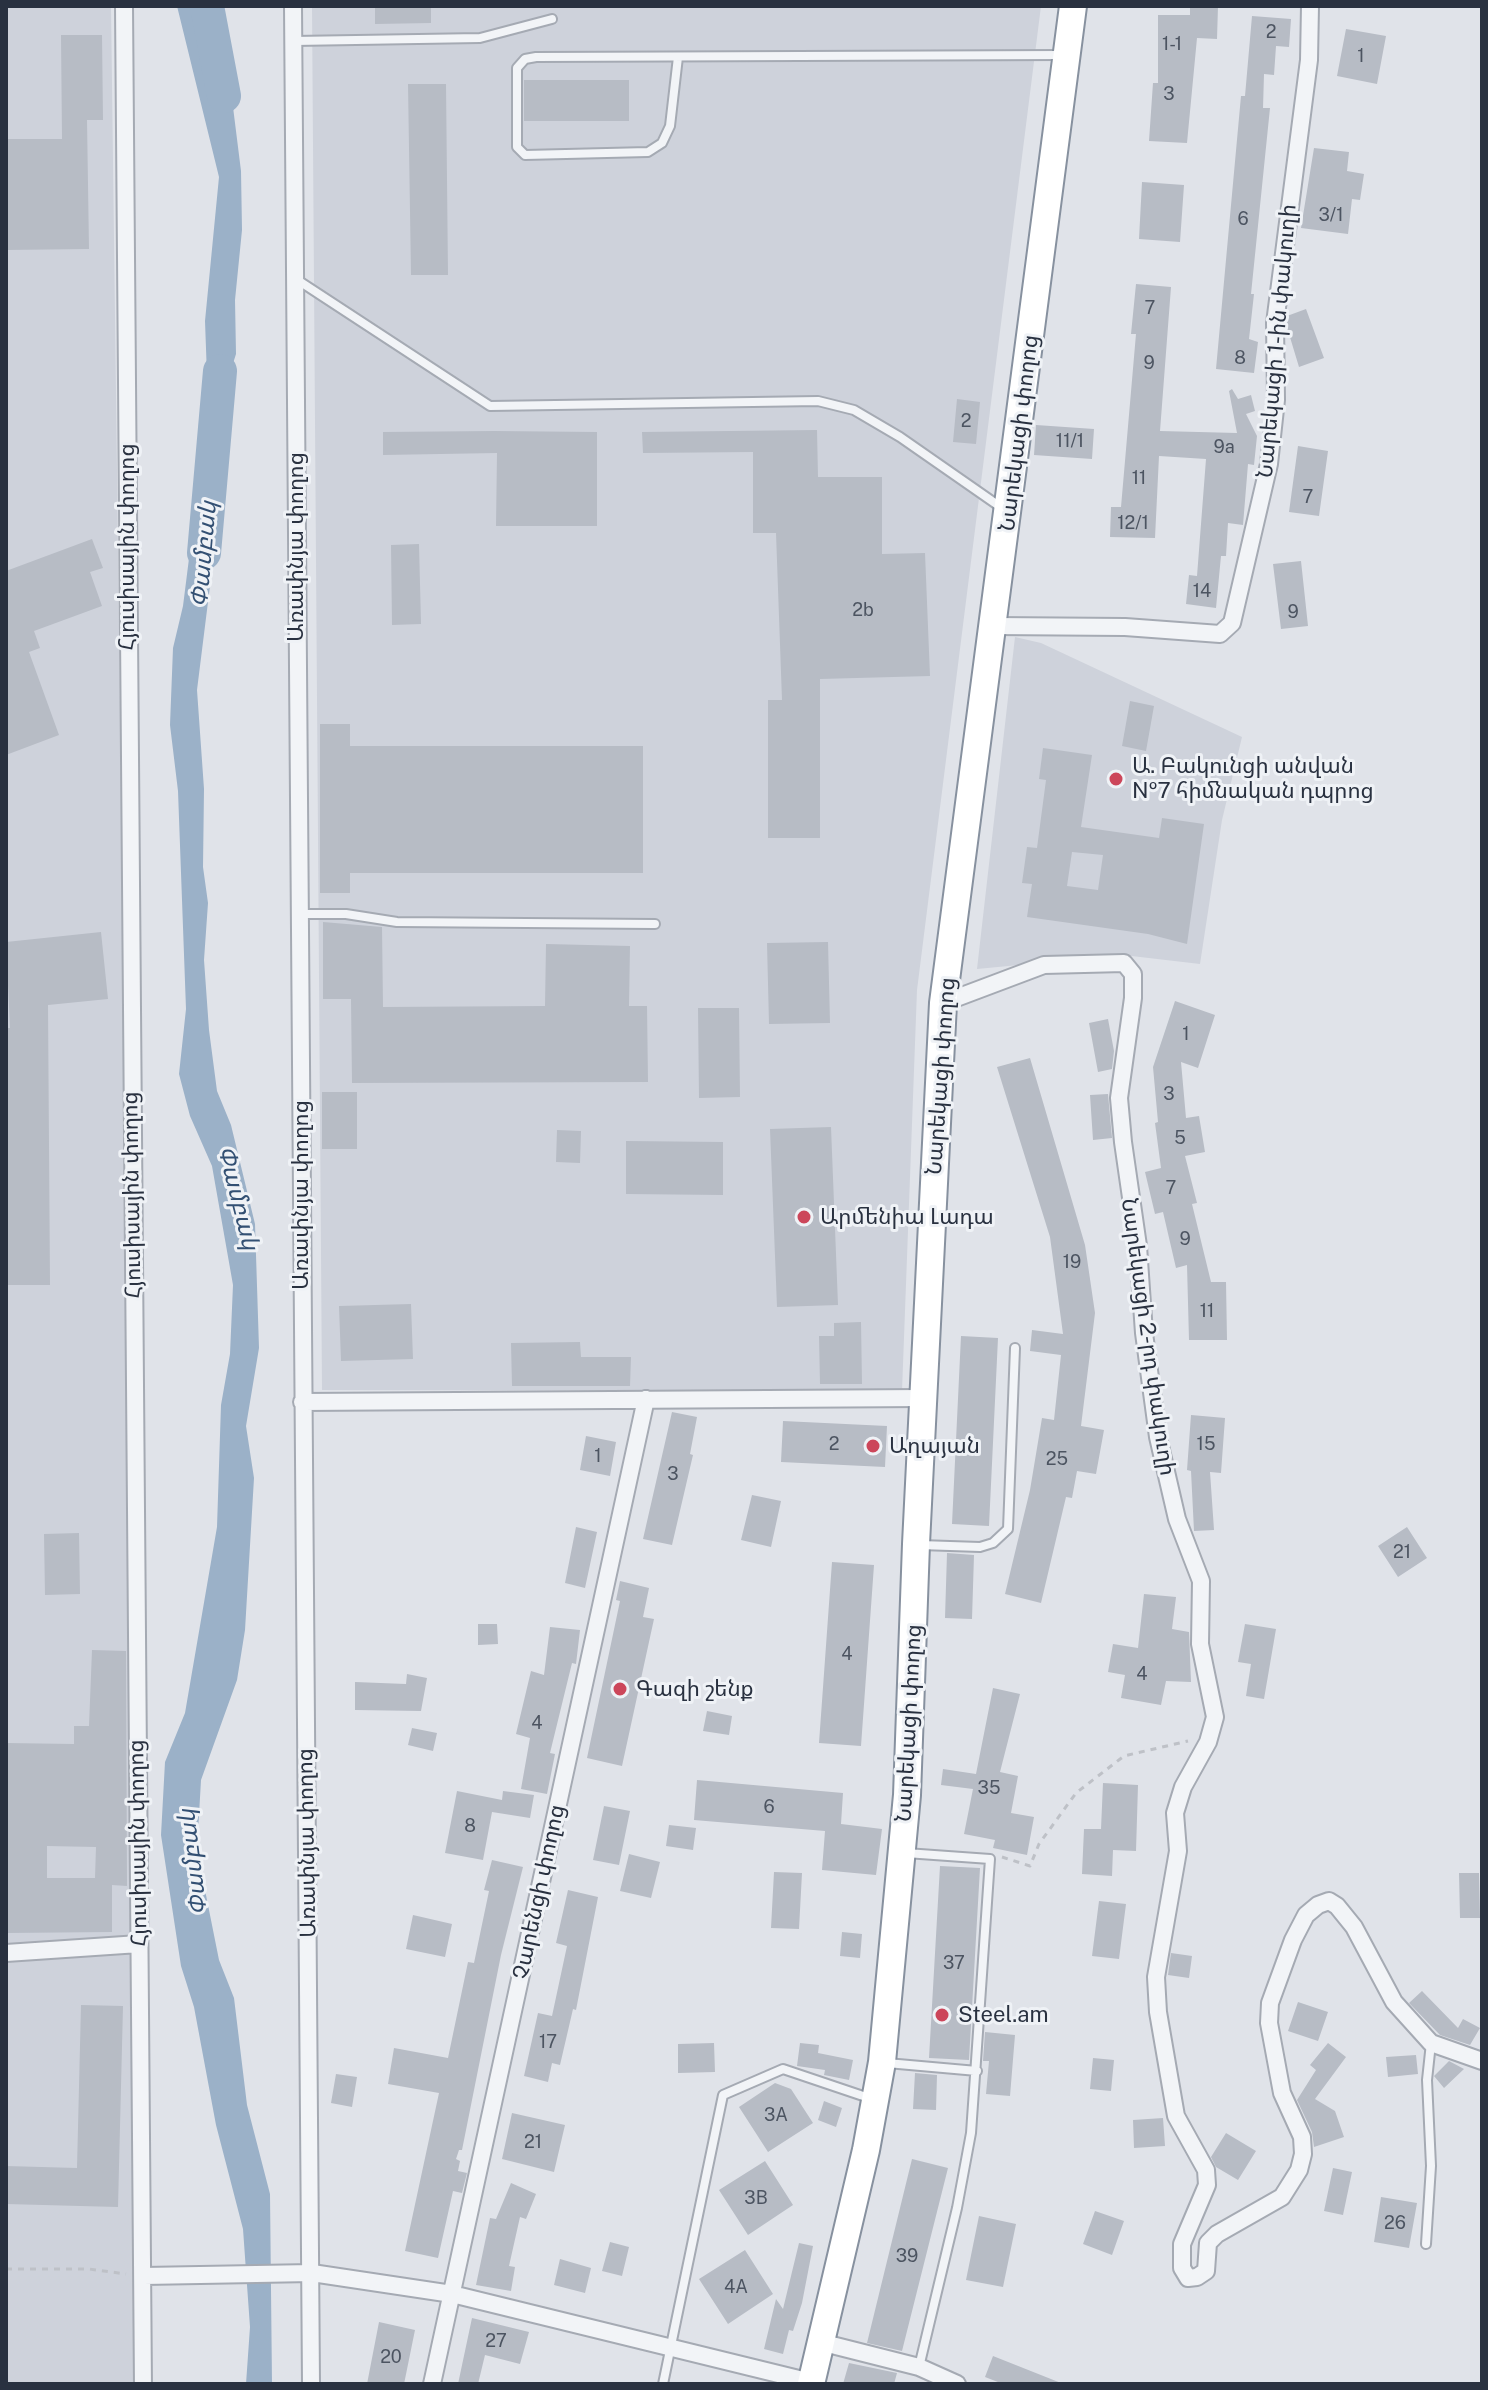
<!DOCTYPE html>
<html>
<head>
<meta charset="utf-8">
<style>
  body { margin:0 }
  #map { position:relative; width:1488px; height:2390px; overflow:hidden; background:#e0e3e9; font-family:"Public Sans",sans-serif }
  canvas { display:block }
  .frame { position:absolute; inset:0; border:8px solid #293140; pointer-events:none }
</style>
</head>
<body>
<div id="map">
<canvas width="1488" height="2390"></canvas>
<div class="frame"></div>
</div>
<script>
const context = document.querySelector('canvas').getContext('2d');
context.lineJoin = 'round';
function paint(path, color) { context.fillStyle = color; context.fill(path, 'evenodd'); }
const shape = rows => new Path2D(rows.map(r => 'M' + r).join(''));
function trace(path, color, width, dash) { context.strokeStyle = color; context.lineWidth = width; context.lineCap = dash ? 'butt' : 'round'; context.setLineDash(dash || []); context.stroke(path); }
function write(font, color, halo, rows, align = 'center') {
  context.font = font + ' "Public Sans","Noto Sans Armenian",sans-serif'; context.lineWidth = 6; context.setLineDash([]); context.textBaseline = 'middle'; context.strokeStyle = halo; context.fillStyle = color; for (const [text, x, y, turn = 0] of rows) {
    context.save(); context.translate(x, y); context.rotate((+turn || 0) * Math.PI / 180); context.textAlign = isNaN(turn) ? turn : align; if (halo) context.strokeText(text, 0, 0); context.fillText(text, 0, 0); context.restore();
  }
}
paint(shape([
  [6,6,111,6,133,1709,134,2384,6,2384],
  [312,6,1041,6,917,990,902,1391,322,1390],
  [1015,637,1041,643,1242,737,1222,820,1200,964,1123,955,977,969]
]), '#ced2db');
paint(shape([
  [177,6,204,6,233,107,241,171,242,230,235,300,236,354,215,420,205,492,214,531,214,554,197,690,204,789,203,867,208,903,204,960,209,1030,217,1091,231,1125,255,1224,259,1348,246,1426,254,1478,245,1630,237,1680,201,1780,197,1850,219,1960,234,1998,247,2105,270,2194,272,2384,246,2384,250,2327,243,2229,216,2125,194,2007,181,1966,161,1835,165,1762,185,1713,217,1527,221,1405,230,1354,233,1285,212,1166,190,1116,179,1074,186,1009,178,791,170,725,173,648,183,606,196,503,195,471,207,376,205,321,219,177]
]), '#9bb1c8');
trace(shape([
  [207,6,224,96],
  [204,553,220,371]
]), '#9bb1c8', 34);
paint(shape([
  [375,6,431,6,431,23,375,24],
  [1190,6,1218,6,1217,39,1197,38,1187,143,1149,141,1153,83,1158,83,1158,15,1190,15],
  [1252,16,1291,19,1289,47,1276,46,1274,75,1264,74,1263,108,1270,108,1251,294,1254,294,1249,339,1258,342,1254,373,1216,369,1241,96,1245,96],
  [1346,29,1386,36,1377,84,1337,76],
  [61,35,102,35,103,120,87,120,89,249,6,250,6,139,62,139],
  [524,80,629,80,629,121,524,121],
  [408,84,446,84,448,275,411,275],
  [1314,148,1349,152,1347,171,1364,174,1360,200,1352,199,1348,234,1301,228],
  [1142,182,1184,185,1180,242,1139,239],
  [1136,284,1171,287,1160,431,1237,433,1229,391,1232,389,1238,399,1251,395,1255,411,1246,414,1257,436,1254,465,1248,464,1243,525,1228,523,1226,556,1221,556,1216,608,1186,604,1189,575,1197,576,1206,459,1159,456,1155,538,1110,537,1111,507,1121,507,1136,334,1131,334],
  [1306,309,1324,358,1299,367,1286,324,1287,316],
  [957,399,980,402,976,444,953,442],
  [1036,425,1094,429,1092,459,1034,455],
  [817,430,818,477,882,477,882,554,925,553,930,676,820,679,820,838,768,838,768,700,782,700,776,533,753,533,753,452,643,453,642,432],
  [494,431,597,432,597,526,496,526,497,453,383,455,383,432],
  [1298,446,1328,451,1319,516,1289,512],
  [92,539,103,568,90,572,102,606,34,631,40,648,29,652,59,735,6,755,6,571],
  [419,544,421,624,392,625,391,545],
  [1301,561,1308,626,1281,629,1273,564],
  [1130,701,1154,706,1146,751,1122,746],
  [320,724,350,724,350,746,643,746,643,873,350,873,350,893,320,893],
  [1043,748,1092,755,1081,827,1159,838,1162,818,1204,824,1187,944,1148,934,1027,917,1032,884,1022,883,1027,847,1037,848,1046,780,1039,779],
  [1072,852,1103,855,1098,890,1067,886],
  [323,922,382,927,383,1007,545,1006,546,944,630,946,629,1006,647,1006,648,1082,352,1083,351,999,323,999],
  [101,932,108,999,48,1005,50,1285,6,1285,6,1028,10,1028,6,942],
  [828,942,830,1023,769,1024,767,943],
  [1175,1001,1215,1015,1198,1068,1181,1062,1186,1118,1199,1116,1205,1152,1185,1156,1197,1203,1192,1204,1211,1282,1226,1282,1227,1340,1189,1340,1187,1265,1176,1268,1163,1212,1155,1214,1145,1172,1161,1168,1155,1123,1158,1122,1153,1067],
  [698,1008,739,1008,740,1097,699,1098],
  [1108,1019,1114,1051,1112,1069,1098,1072,1089,1023],
  [1030,1058,1085,1245,1095,1313,1081,1426,1104,1430,1096,1474,1077,1471,1072,1498,1066,1497,1041,1603,1005,1594,1030,1490,1042,1418,1054,1420,1061,1355,1030,1351,1032,1330,1063,1334,1050,1237,997,1067],
  [322,1092,357,1092,357,1149,322,1149],
  [1108,1094,1112,1138,1093,1140,1090,1095],
  [831,1127,838,1305,777,1307,770,1129],
  [557,1130,581,1131,580,1163,556,1162],
  [626,1141,723,1142,723,1195,626,1194],
  [411,1304,413,1359,341,1361,339,1306],
  [861,1322,862,1384,820,1384,819,1336,834,1336,834,1323],
  [961,1336,998,1338,989,1526,952,1524],
  [580,1342,581,1357,631,1357,630,1386,512,1386,511,1343],
  [672,1412,697,1417,690,1454,693,1455,672,1545,643,1539],
  [1191,1415,1225,1418,1221,1473,1210,1472,1214,1530,1194,1531,1191,1471,1187,1470],
  [783,1421,887,1426,885,1467,781,1462],
  [586,1436,616,1442,610,1476,580,1470],
  [752,1495,781,1501,771,1547,741,1540],
  [576,1527,597,1532,585,1588,565,1583],
  [1407,1527,1427,1558,1398,1577,1378,1546],
  [79,1533,80,1594,45,1595,44,1534],
  [947,1553,974,1555,972,1619,945,1618],
  [832,1562,874,1565,861,1746,819,1743],
  [620,1581,649,1588,643,1617,654,1619,622,1766,587,1758,620,1601,616,1600],
  [1144,1594,1176,1597,1172,1629,1189,1632,1191,1682,1166,1681,1161,1705,1121,1698,1125,1675,1108,1672,1113,1644,1138,1648],
  [478,1624,497,1624,498,1644,478,1645],
  [1245,1624,1276,1629,1264,1699,1246,1696,1251,1664,1238,1662],
  [550,1627,580,1630,576,1664,572,1663,550,1753,555,1754,547,1794,521,1789,530,1738,516,1734,531,1671,544,1675],
  [92,1650,126,1651,127,1886,112,1885,112,1932,6,1933,6,1743,74,1744,74,1726,89,1726],
  [47,1846,96,1847,95,1878,47,1878],
  [407,1674,427,1678,421,1711,355,1710,355,1682,406,1684],
  [993,1688,1020,1694,1000,1772,1018,1776,1011,1813,1034,1817,1027,1855,993,1848,995,1840,964,1834,973,1789,941,1785,943,1769,976,1774],
  [707,1711,732,1716,729,1735,703,1731],
  [412,1728,437,1733,433,1751,408,1745],
  [697,1780,843,1793,841,1824,882,1829,876,1875,822,1870,825,1831,694,1820],
  [1103,1783,1138,1785,1136,1851,1113,1850,1112,1876,1082,1874,1084,1829,1101,1829],
  [457,1791,502,1800,503,1791,534,1795,530,1818,492,1812,483,1860,445,1853],
  [604,1806,630,1811,619,1865,593,1860],
  [669,1825,696,1828,693,1850,666,1846],
  [629,1854,660,1862,651,1898,620,1891],
  [492,1860,523,1867,501,1955,462,2150,459,2150,456,2159,460,2161,458,2171,467,2173,462,2193,453,2191,438,2258,405,2251,439,2093,388,2084,394,2048,448,2058,468,1962,474,1963,489,1891,484,1890],
  [940,1866,980,1868,969,2060,929,2058],
  [774,1872,802,1873,799,1929,771,1928],
  [1459,1873,1479,1873,1480,1918,1460,1918],
  [568,1890,598,1897,576,2010,573,2009,560,2065,552,2063,548,2082,524,2076,538,2013,552,2016,567,1946,556,1943],
  [1099,1901,1126,1904,1119,1959,1092,1956],
  [413,1915,452,1924,445,1957,406,1949],
  [842,1932,862,1934,860,1958,840,1956],
  [1171,1953,1192,1956,1189,1978,1168,1975],
  [1422,1991,1458,2028,1463,2019,1480,2028,1470,2045,1440,2035,1409,2003],
  [1298,2002,1328,2012,1318,2041,1288,2031],
  [81,2005,123,2006,118,2207,6,2204,6,2166,77,2168],
  [985,2032,1015,2035,1010,2096,986,2094,989,2061,983,2061],
  [714,2043,715,2072,678,2073,678,2044],
  [800,2043,819,2045,818,2053,853,2060,849,2080,824,2075,825,2070,797,2066],
  [1328,2043,1346,2057,1315,2099,1335,2111,1344,2137,1314,2147,1312,2132,1297,2100,1316,2070,1310,2065],
  [1416,2055,1418,2074,1388,2077,1386,2057],
  [1093,2058,1114,2060,1111,2091,1090,2089],
  [1449,2061,1464,2069,1444,2088,1434,2076],
  [915,2073,937,2075,936,2110,913,2109],
  [336,2074,357,2077,352,2107,331,2103],
  [775,2083,791,2089,813,2123,768,2152,739,2107],
  [824,2101,842,2108,836,2127,818,2120],
  [512,2113,565,2125,554,2172,502,2159],
  [1163,2118,1165,2146,1134,2148,1133,2120],
  [1226,2133,1256,2151,1238,2180,1216,2167,1211,2157],
  [912,2159,948,2168,902,2351,867,2343],
  [765,2161,793,2205,748,2235,719,2190],
  [1333,2168,1352,2172,1343,2215,1324,2211],
  [511,2183,536,2194,526,2219,520,2217,509,2266,515,2267,511,2291,476,2285,490,2218,496,2219],
  [1381,2197,1417,2203,1409,2248,1374,2242],
  [1095,2211,1124,2221,1112,2255,1083,2244],
  [979,2216,1016,2224,1003,2287,966,2280],
  [610,2242,629,2247,622,2276,602,2271],
  [799,2243,813,2246,802,2303,793,2331,789,2330,783,2354,764,2349,776,2299,783,2309],
  [745,2250,773,2294,728,2324,699,2279],
  [560,2259,591,2268,585,2293,554,2285],
  [472,2318,529,2332,520,2364,485,2355,478,2384,458,2384],
  [379,2322,415,2330,404,2384,367,2384],
  [993,2356,1061,2383,1060,2384,1003,2384,985,2377],
  [849,2363,897,2373,894,2384,843,2384]
]), '#b7bcc5');
const service = shape([
  [294,41,480,38,552,19],
  [678,57,670,126,662,143,648,152,525,155,517,147,517,68,525,59,536,57,1062,55],
  [296,279,490,406,818,401,854,410,900,437,1002,508],
  [300,914,346,914,397,922,655,924],
  [920,1545,980,1547,993,1543,1008,1529,1015,1348],
  [906,1853,990,1859,971,2133,957,2208,919,2367],
  [887,2063,977,2071],
  [1426,2244,1431,2166,1427,2080,1431,2043],
  [663,2384,723,2095,783,2069,872,2099]
]);
const minor = shape([
  [124,6,143,2384],
  [293,6,311,2384],
  [993,626,1125,627,1220,634,1232,623,1269,464,1276,400,1275,323,1309,60,1310,6],
  [943,1003,1044,965,1124,963,1133,974,1133,998,1119,1098,1123,1142,1138,1246,1144,1333,1158,1437,1177,1519,1201,1581,1200,1644,1215,1717,1208,1742,1183,1787,1175,1813,1178,1851,1156,1977,1158,2012,1176,2116,1206,2170,1207,2185,1182,2244,1182,2268,1188,2278,1197,2277,1206,2271,1208,2243,1217,2234,1282,2197,1299,2170,1303,2154,1302,2137,1282,2093,1269,2023,1270,2003,1293,1940,1306,1915,1318,1905,1329,1901,1337,1906,1354,1927,1394,2002,1431,2043,1482,2061],
  [302,1402,923,1398],
  [6,1953,139,1944],
  [144,2276,312,2273,452,2294,811,2382],
  [820,2342,919,2367,957,2384],
  [432,2384,646,1399]
]);
const trunk = shape([
  [811,2384,866,2150,882,2062,907,1795,916,1544,943,1003,1073,6]
]);
trace(service, '#a5aab3', 12);
trace(minor, '#a5aab3', 20);
trace(trunk, '#87919f', 30);
trace(shape([
  [1002,1857,1030,1866,1039,1844,1076,1793,1124,1756,1188,1741],
  [6,2269,89,2269,126,2274]
]), '#bec1c7', 3, [6, 6]);
trace(service, '#f2f4f7', 8);
trace(minor, '#f2f4f7', 16);
trace(trunk, '#fff', 26);
for (const [x, y, r, color] of [
  [1116,779,8,"#cc465a"],
  [804,1217,8,"#cc465a"],
  [873,1446,8,"#cc465a"],
  [620,1689,8,"#cc465a"],
  [942,2015,8,"#cc465a"]
]) { const dot = new Path2D(); dot.arc(x, y, r, 0, 2 * Math.PI); context.fillStyle = color; context.fill(dot); trace(dot, '#eff2f6', 3); }
write('18px', '#4c5461', null, [
  ["2",1271,32],
  ["1-1",1172,44],
  ["1",1361,56],
  ["3",1169,94],
  ["3/1",1331,215],
  ["6",1243,219],
  ["7",1150,308],
  ["8",1240,358],
  ["9",1149,363],
  ["2",966,421],
  ["11/1",1070,441],
  ["9a",1224,447],
  ["11",1139,478],
  ["7",1308,497],
  ["12/1",1133,523],
  ["14",1202,591],
  ["2b",863,610],
  ["9",1293,612],
  ["1",1186,1034],
  ["3",1169,1094],
  ["5",1180,1138],
  ["7",1171,1188],
  ["9",1185,1239],
  ["19",1072,1262],
  ["11",1207,1311],
  ["2",834,1444],
  ["15",1206,1444],
  ["1",598,1456],
  ["25",1057,1459],
  ["3",673,1474],
  ["21",1402,1552],
  ["4",847,1654],
  ["4",1142,1674],
  ["4",537,1723],
  ["35",989,1788],
  ["6",769,1807],
  ["8",470,1826],
  ["37",954,1963],
  ["17",548,2042],
  ["3A",776,2115],
  ["21",533,2142],
  ["3B",756,2198],
  ["26",1395,2223],
  ["39",907,2256],
  ["4A",736,2287],
  ["27",496,2341],
  ["20",391,2357]
]);
write('22px', '#293140', '#eff2f6', [
  ["Նարեկացի 1-ին փակուղի",1277,341,-85],
  ["Նարեկացի փողոց",1019,433,-83],
  ["Հյուսիսային փողոց",127,547,-90],
  ["Առափնյա փողոց",296,547,-90],
  ["Նարեկացի փողոց",941,1076,-86],
  ["Հյուսիսային փողոց",132,1195,-91],
  ["Առափնյա փողոց",301,1195,-90],
  ["Նարեկացի 2-րդ փակուղի",1148,1337,82],
  ["Նարեկացի փողոց",909,1723,-87],
  ["Հյուսիսային փողոց",138,1843,-91],
  ["Առափնյա փողոց",307,1843,-91],
  ["Չարենցի փողոց",539,1892,-78]
]);
write('22px', '#293140', '#eff2f6', [
  ["Ա. Բակունցի անվան",1132,766],
  ["№7 հիմնական դպրոց",1132,791],
  ["Արմենիա Լադա",820,1217],
  ["Աղայան",889,1446],
  ["Գազի շենք",636,1689],
  ["Steel.am",958,2015]
], 'left');
write('italic 24px', '#335073', '#eff2f6', [
  ["Փամբակ",204,554,-85],
  ["Փամբակ",238,1198,76],
  ["Փամբակ",193,1862,-97]
]);
</script>
</body>
</html>
